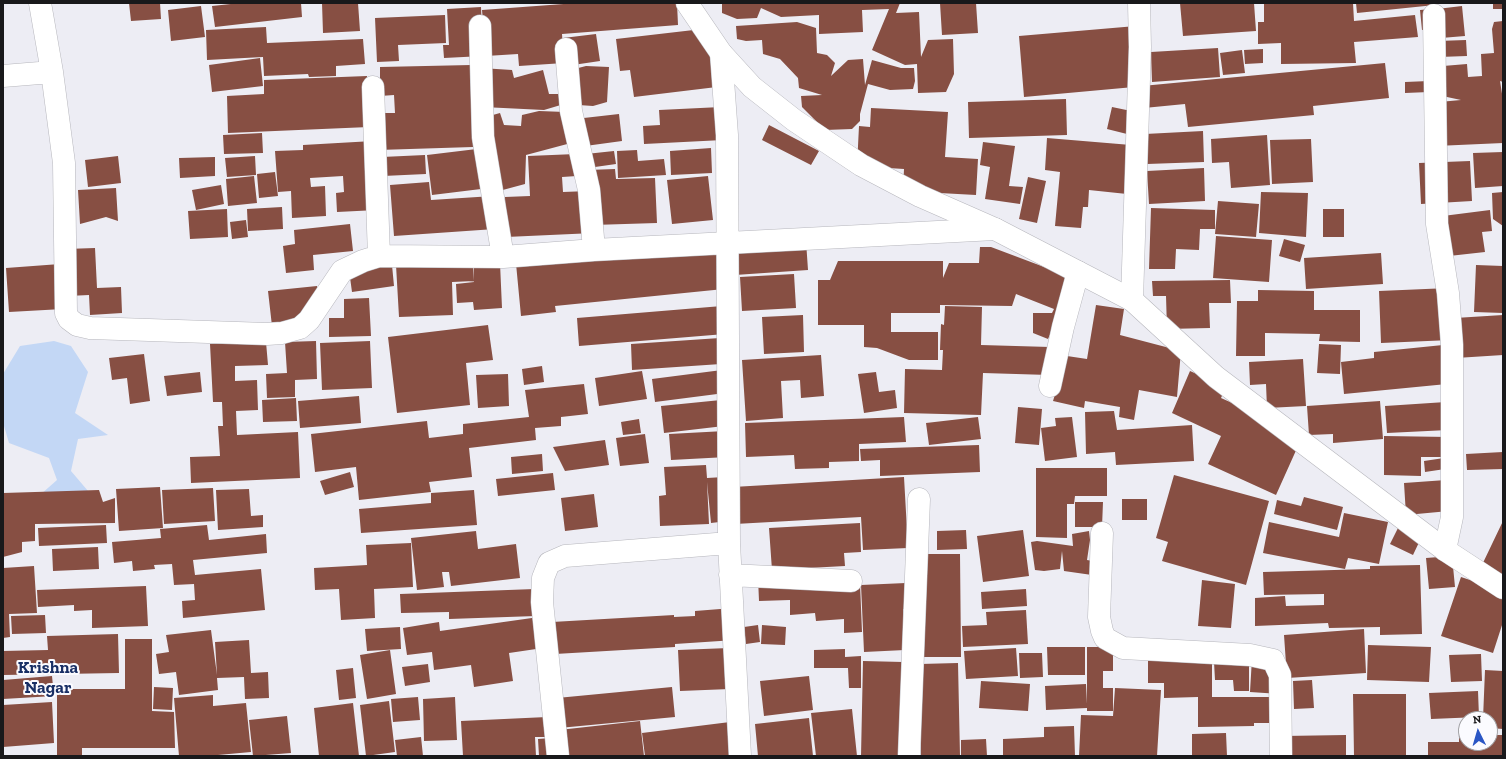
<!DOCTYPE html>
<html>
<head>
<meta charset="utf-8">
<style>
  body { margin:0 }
  #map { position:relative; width:1506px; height:759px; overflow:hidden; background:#ededf4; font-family:"Zilla Slab",serif }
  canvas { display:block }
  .frame { position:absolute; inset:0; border:4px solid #19191b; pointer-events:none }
  .north { position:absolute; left:1458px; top:711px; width:40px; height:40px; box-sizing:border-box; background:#fbfbff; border:1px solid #a1a1a4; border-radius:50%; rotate:355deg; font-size:11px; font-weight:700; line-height:16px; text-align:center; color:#19191b }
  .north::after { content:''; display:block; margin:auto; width:14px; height:18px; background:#2a56c5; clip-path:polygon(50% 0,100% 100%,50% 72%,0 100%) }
</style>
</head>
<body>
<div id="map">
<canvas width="1506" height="759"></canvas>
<div class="frame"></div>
<div class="north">N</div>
</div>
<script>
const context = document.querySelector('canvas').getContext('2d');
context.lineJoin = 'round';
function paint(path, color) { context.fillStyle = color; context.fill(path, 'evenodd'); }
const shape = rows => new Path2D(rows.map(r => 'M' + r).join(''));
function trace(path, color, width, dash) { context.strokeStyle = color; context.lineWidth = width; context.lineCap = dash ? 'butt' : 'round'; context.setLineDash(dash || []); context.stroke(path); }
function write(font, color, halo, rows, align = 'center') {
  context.font = font + ' "Zilla Slab",serif'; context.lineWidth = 4; context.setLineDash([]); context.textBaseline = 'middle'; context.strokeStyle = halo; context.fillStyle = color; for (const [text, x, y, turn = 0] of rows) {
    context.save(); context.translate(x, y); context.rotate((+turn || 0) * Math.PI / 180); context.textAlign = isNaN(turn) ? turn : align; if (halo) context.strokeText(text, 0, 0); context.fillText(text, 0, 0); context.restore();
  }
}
paint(shape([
  [54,341,71,346,88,372,75,413,108,435,78,439,71,471,94,498,40,495,57,480,49,458,9,443,4,426,3,374,20,346]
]), '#c3d7f5');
paint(shape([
  [129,3,160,3,161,19,131,21],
  [240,3,301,3,302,17,215,27,212,6],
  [322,3,358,3,360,31,323,33],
  [577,3,677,3,678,25,562,34,564,63,519,66,518,54,486,56,482,10],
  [722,3,900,3,896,13,919,12,921,57,928,40,953,39,954,74,946,92,918,93,917,64,905,65,872,50,889,9,862,10,863,32,819,34,819,15,781,17,761,8,757,18,737,19,722,13],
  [940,3,976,3,978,33,942,35],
  [1180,3,1254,3,1256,31,1183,36],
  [1264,3,1353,3,1354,21,1415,15,1418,37,1354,42,1356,63,1281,64,1281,43,1258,44,1258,22,1264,22],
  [1356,3,1435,3,1435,5,1357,13],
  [1493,3,1503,3,1503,9,1493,9],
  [201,6,205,37,171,41,168,10],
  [1462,6,1465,36,1441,38,1437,9],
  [481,7,483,56,444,58,443,45,449,45,447,9],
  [1431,9,1433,29,1422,30,1420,10],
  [445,15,446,43,398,45,399,61,377,62,375,18],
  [1503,21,1503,82,1500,81,1503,100,1503,143,1436,146,1428,103,1461,100,1433,94,1431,67,1467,64,1468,77,1482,76,1481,54,1494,53,1492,29,1494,22],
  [797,22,816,28,817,53,827,55,835,63,831,76,848,60,863,59,865,85,872,60,901,68,914,68,915,81,913,89,890,90,868,84,860,114,860,121,852,129,825,130,802,107,801,96,822,95,799,88,798,78,780,59,763,54,762,40,746,41,737,39,736,26],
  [1136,26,1134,87,1024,97,1019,36],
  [266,27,267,43,363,39,365,64,336,66,336,76,309,77,308,74,264,76,263,57,207,60,206,30],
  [711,28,725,86,634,97,630,70,620,71,616,39],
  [596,34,600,61,566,66,563,38],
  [1466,40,1467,56,1439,57,1438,41],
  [1218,48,1220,77,1152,82,1151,52],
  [1263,49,1263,63,1245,64,1244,50],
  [1242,50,1245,73,1223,75,1220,53],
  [260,58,263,86,212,92,209,65],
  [1385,63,1389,98,1313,106,1314,115,1188,127,1185,104,1144,108,1142,86],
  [471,65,473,147,378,150,377,113,395,113,394,95,380,96,380,67],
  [586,66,609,67,607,102,593,106,564,104,544,110,483,107,481,68,512,70,514,78,543,70,549,94,562,94,559,73],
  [367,76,369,127,228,133,227,96,264,94,264,80],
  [1429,81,1429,92,1405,93,1405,82],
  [1066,99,1067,135,969,138,968,102],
  [721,107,723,140,644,144,643,126,660,125,659,110],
  [1112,107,1136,112,1131,135,1107,129],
  [871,108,948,112,945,157,978,159,976,195,903,191,904,169,857,166,859,126,870,127],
  [539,111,565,112,571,143,526,155,525,184,499,191,482,118,500,113,504,125,521,126,522,115],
  [619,114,622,141,578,147,575,119],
  [769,125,819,151,811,165,762,140],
  [1203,131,1204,162,1147,164,1145,134],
  [262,133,263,153,224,154,223,135],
  [1267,135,1270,185,1231,188,1229,162,1212,163,1211,139],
  [1047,138,1131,145,1127,194,1089,190,1088,207,1083,207,1081,228,1055,226,1060,172,1045,170],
  [1311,139,1313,182,1272,184,1270,140],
  [373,141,377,210,337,212,336,193,344,192,343,176,310,178,311,187,325,186,326,216,292,218,291,191,278,192,275,151,303,150,303,145],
  [983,142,1015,146,1009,186,1023,187,1020,204,985,199,990,167,980,165],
  [485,148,481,189,432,195,427,155],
  [711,148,712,173,671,175,670,151],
  [637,150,638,161,664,159,666,175,618,178,617,151],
  [614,151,616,164,588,168,586,154],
  [1503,152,1503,186,1475,188,1473,153],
  [576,154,577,176,562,177,563,192,589,191,588,170,615,169,616,179,655,178,657,223,593,225,594,233,506,237,505,197,530,196,528,156],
  [425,155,426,174,383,176,382,157],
  [118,156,121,183,88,187,85,160],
  [255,156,256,175,227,177,225,158],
  [215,157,215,176,180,178,179,158],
  [1470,161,1472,201,1421,204,1419,163],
  [1204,168,1205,201,1149,204,1147,171],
  [275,172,278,196,259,198,257,174],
  [254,176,257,203,228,206,226,179],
  [708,176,713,220,672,224,667,180],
  [1028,177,1046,181,1037,223,1019,219],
  [429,182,431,200,493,196,495,229,394,236,390,185],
  [221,185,224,204,196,210,192,190],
  [116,188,118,221,106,217,80,224,78,190],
  [1261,192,1308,193,1306,237,1259,233],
  [1503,192,1503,226,1493,219,1492,193],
  [1218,201,1259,204,1256,237,1215,234],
  [282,207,283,229,248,231,247,209],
  [1151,208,1215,210,1215,229,1200,229,1199,250,1176,249,1175,269,1149,269],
  [227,209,228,237,190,239,188,211],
  [1323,209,1344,209,1344,237,1323,237],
  [1490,210,1492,231,1482,232,1485,252,1440,257,1435,217],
  [246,220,248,237,232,239,230,222],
  [350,224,353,251,313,255,314,270,286,273,283,246,295,244,294,230],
  [1216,236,1272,240,1269,282,1213,278],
  [1284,239,1305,245,1300,262,1279,256],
  [806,241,808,270,735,275,733,246],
  [720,242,724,289,555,306,556,312,521,316,515,253],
  [980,247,991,247,1076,279,1048,339,1033,333,1033,313,1052,313,1054,309,1016,294,1012,306,940,305,940,313,891,313,891,332,938,332,938,360,909,360,877,348,864,347,864,325,818,325,818,280,830,280,838,261,943,261,943,278,949,263,979,263],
  [95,248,97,288,121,287,122,313,90,315,89,295,68,296,66,249],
  [1381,253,1383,284,1306,289,1304,258],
  [473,262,474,281,452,282,453,315,399,317,396,265],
  [500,263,502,308,474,310,473,302,457,303,456,284,474,282,474,264],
  [60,264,63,309,9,312,6,268],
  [392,265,394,286,352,292,349,270],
  [1476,265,1503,266,1503,313,1474,312],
  [794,274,796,308,742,311,740,277],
  [1230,280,1231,303,1209,303,1210,328,1167,329,1166,296,1153,296,1152,281],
  [317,286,321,320,272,326,268,291],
  [1449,288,1451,340,1381,343,1379,291],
  [1258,290,1314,291,1314,310,1360,310,1360,342,1319,341,1320,334,1265,333,1265,356,1236,356,1237,301,1258,301],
  [369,298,371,336,329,337,329,318,344,318,344,299],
  [1096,305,1124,309,1120,335,1181,351,1177,397,1139,390,1134,420,1119,417,1120,407,1085,401,1084,408,1053,401,1067,356,1087,359],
  [722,306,725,334,579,346,577,318],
  [945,306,982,307,981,345,1050,347,1049,375,983,373,981,415,904,413,905,369,942,370,943,350,940,350,941,324,944,325],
  [803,315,804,352,764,354,762,317],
  [1503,315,1503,355,1456,358,1455,318],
  [488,325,493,360,466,363,470,405,397,413,388,337],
  [720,338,721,364,632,370,631,344],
  [316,341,317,379,295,380,295,397,267,398,266,374,287,373,285,342],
  [370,341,372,388,322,390,320,343],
  [266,342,268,365,235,366,235,381,257,380,258,410,236,411,237,435,298,432,300,478,191,483,190,457,220,456,218,426,223,426,222,402,213,402,210,344],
  [1319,344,1341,345,1340,374,1317,373],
  [1443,345,1447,384,1344,394,1341,362,1374,358,1374,352],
  [144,354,150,401,130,404,127,378,112,380,109,358],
  [821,355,824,396,801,398,800,380,781,381,783,418,746,421,742,360],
  [1303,359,1306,406,1267,408,1266,384,1250,385,1249,362],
  [542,366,544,382,524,385,522,369],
  [722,370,725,393,655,402,652,379],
  [642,371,647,399,599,406,595,378],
  [1190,371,1226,387,1221,398,1259,415,1298,446,1276,495,1208,464,1221,436,1172,413],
  [200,372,202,392,167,396,164,376],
  [876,372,879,392,895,390,897,408,864,413,858,374],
  [508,374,509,406,478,408,476,375],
  [584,384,588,414,561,417,561,426,535,428,536,440,469,448,472,477,429,482,431,492,359,500,356,467,315,472,311,434,427,421,429,438,463,434,463,424,529,417,525,390],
  [359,396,361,423,300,428,298,401],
  [296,398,297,421,263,422,262,400],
  [721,400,724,426,664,433,661,406],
  [1380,401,1383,439,1333,443,1333,434,1309,435,1307,406],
  [1446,402,1448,430,1387,433,1385,406],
  [1018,407,1042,409,1039,445,1015,443],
  [1114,411,1117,430,1192,425,1194,461,1116,465,1115,452,1086,454,1085,412],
  [904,417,906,442,859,444,859,461,829,462,829,468,795,469,794,455,746,457,745,423],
  [978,417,981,439,929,445,926,423],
  [1072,417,1077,457,1045,461,1041,428,1056,426,1055,418],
  [639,419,641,433,623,435,621,422],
  [725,431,727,457,671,460,669,434],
  [645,434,649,463,620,466,616,438],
  [1384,436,1449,437,1449,457,1421,457,1421,476,1384,475],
  [605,440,609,465,565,471,553,447],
  [979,445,980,472,880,476,880,460,861,461,860,449],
  [1503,452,1503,469,1467,470,1466,454],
  [542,454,543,471,512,474,511,457],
  [1444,458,1445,469,1425,472,1424,461],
  [706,465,707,478,724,477,728,521,711,523,707,482,709,524,660,526,659,496,666,495,664,467],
  [1036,468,1107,468,1107,496,1075,496,1074,504,1067,504,1067,538,1036,537],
  [350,472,354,487,325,495,320,481],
  [553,473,555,490,498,496,496,479],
  [1174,475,1269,501,1246,585,1162,561,1168,542,1156,538],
  [904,477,908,548,863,550,861,517,735,524,733,487],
  [1446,480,1449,511,1406,515,1404,483],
  [160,487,163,528,119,531,116,489],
  [213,488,215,521,164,524,162,490],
  [249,489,251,516,263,515,263,527,218,530,216,490],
  [99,490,103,502,115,498,115,523,35,524,35,541,22,542,22,552,3,557,3,493],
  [474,490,477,525,361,533,359,509,431,503,431,493],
  [594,494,598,527,565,531,561,498],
  [1304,497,1343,507,1337,530,1274,514,1277,500,1301,506],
  [1122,499,1147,499,1147,520,1122,520],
  [1075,502,1103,502,1102,527,1075,527],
  [1344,513,1388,522,1379,564,1348,558,1345,569,1263,553,1269,522,1339,537],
  [1503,521,1503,578,1481,567],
  [860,523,861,552,844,553,845,566,772,570,769,528],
  [106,525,107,543,39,546,38,528],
  [207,525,209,540,266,534,267,553,193,560,195,575,261,569,265,610,183,618,182,601,195,600,194,584,174,585,172,564,154,565,155,569,133,571,132,561,114,563,112,542,161,538,160,529],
  [1399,526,1422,536,1413,555,1390,544],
  [966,530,967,549,937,550,937,531],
  [1023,530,1029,576,983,582,977,536],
  [476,531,478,549,516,544,520,578,451,586,449,572,442,572,444,587,417,590,411,538],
  [1089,531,1090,540,1087,560,1098,562,1092,575,1064,571,1062,551,1060,569,1044,571,1035,570,1031,542,1037,541,1073,546,1072,534],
  [411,543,413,587,374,589,375,618,341,620,339,589,315,590,314,568,367,565,366,545],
  [98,547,99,569,53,571,52,549],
  [923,554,960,554,961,657,924,657],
  [1452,556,1455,587,1429,589,1426,558],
  [1420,565,1422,634,1380,635,1380,627,1329,628,1328,623,1255,626,1255,598,1285,596,1286,606,1324,605,1324,594,1264,595,1263,572,1370,569,1370,566],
  [34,566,37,613,9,614,10,637,3,638,3,568],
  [1461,577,1503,591,1503,622,1493,653,1441,636],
  [758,578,860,583,862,632,844,633,844,619,816,621,815,613,790,615,790,600,759,601],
  [1202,580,1235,584,1231,628,1198,626],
  [906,583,906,609,903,609,905,650,864,652,861,585],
  [146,586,148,626,92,628,92,610,74,611,74,605,38,607,37,590],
  [535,589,536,616,449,619,449,612,401,613,400,594],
  [1026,589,1027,606,982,609,981,592],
  [733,608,735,640,675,644,675,647,555,654,552,622,674,615,674,617,695,616,695,611],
  [1026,610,1028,644,963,647,962,626,987,625,986,612],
  [45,615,46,633,12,634,11,616],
  [539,617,543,648,509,653,513,681,474,687,471,665,434,670,432,652,407,655,403,628,439,622,440,631],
  [758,625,760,642,746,644,744,627],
  [762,625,786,627,785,645,761,644],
  [400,627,401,649,367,651,365,629],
  [1364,629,1366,673,1287,678,1284,635],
  [211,630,217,675,215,642,249,640,251,673,268,672,269,698,245,699,244,677,217,678,218,690,179,695,176,672,159,674,156,654,169,652,166,635],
  [118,634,119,673,3,675,3,651,48,650,47,636],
  [125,639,152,639,152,711,174,712,175,748,82,748,82,756,57,756,57,689,125,689],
  [1368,645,1431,647,1429,682,1367,680],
  [1047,647,1085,647,1085,675,1048,675],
  [1087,647,1113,647,1113,671,1103,671,1103,688,1113,688,1113,711,1087,711,1087,708,1046,710,1045,686,1086,684,1087,704],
  [729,648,730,689,680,691,678,650],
  [1016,648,1018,676,966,679,964,651],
  [845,649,845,657,861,656,861,688,849,688,848,668,814,668,814,650],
  [390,650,396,694,367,699,360,655],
  [1019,653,1042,653,1043,677,1020,678],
  [1481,654,1482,681,1451,682,1449,655],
  [1212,658,1212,697,1283,697,1284,723,1254,723,1254,726,1198,727,1198,697,1164,698,1164,683,1148,683,1148,659],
  [1252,658,1282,661,1280,694,1250,692],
  [863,661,903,662,902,756,861,756],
  [1249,661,1249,691,1234,691,1233,680,1215,680,1214,662],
  [958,663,960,756,921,756,920,664],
  [428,664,430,682,405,686,402,667],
  [353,668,356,698,339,700,336,670],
  [1485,670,1503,671,1503,729,1490,728,1490,719,1483,719],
  [52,676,54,696,3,699,3,680],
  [809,676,813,710,764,716,760,681],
  [1312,680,1314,708,1294,709,1293,681],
  [981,681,1030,684,1028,711,979,708],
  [154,687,173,688,172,710,153,709],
  [672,687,675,717,559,728,557,698],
  [1115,688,1161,690,1157,756,1079,756,1081,715,1113,716],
  [1478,691,1479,717,1431,719,1429,693],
  [1353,694,1406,694,1406,756,1354,756],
  [213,695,213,706,246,703,251,752,207,756,179,756,174,698],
  [418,697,420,720,393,722,391,699],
  [455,697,457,740,424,741,423,699],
  [389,701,395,752,366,756,360,705],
  [52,702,54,743,3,747,3,705],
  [353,703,359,756,319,756,314,708],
  [852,709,857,756,816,756,811,713],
  [287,716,291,753,253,756,249,720],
  [547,717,548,737,535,737,536,756,463,756,461,721],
  [809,718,813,756,758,756,755,724],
  [640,721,644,756,561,756,559,730],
  [730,722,734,756,645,756,642,733],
  [1074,726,1075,756,1003,756,1003,739,1044,737,1044,727],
  [1226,733,1227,756,1192,756,1192,734],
  [1346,735,1346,756,1285,756,1284,736],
  [1459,735,1466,735,1466,743,1490,743,1490,735,1503,735,1503,756,1428,756,1428,742,1459,742],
  [421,737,423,756,397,756,395,740],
  [551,738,552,755,539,756,538,739],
  [986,739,987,756,961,756,961,740]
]), '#874f43');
const street = shape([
  [40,3,52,72,64,163,66,313,69,319,77,325,90,328,267,334,282,333,300,328,309,320,342,271,363,261,379,256,373,87],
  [1434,15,1437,224,1448,293,1452,345,1452,517,1445,550],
  [480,26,483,137,503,257],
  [566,49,571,111,589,190,594,250],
  [721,53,727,135,729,543,740,756],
  [3,76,52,72],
  [379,256,503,257,594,250,995,229],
  [1132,300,1140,47,1139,3],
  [1050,386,1063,327,1078,272],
  [1102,533,1099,617,1102,631,1105,638,1123,648,1250,655,1273,660,1280,675,1281,756],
  [730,575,851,581],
  [558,756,542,602,543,578,549,563,565,556,729,543],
  [909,756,919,499]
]);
const secondary = shape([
  [687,3,721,53,752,87,794,120,861,165,920,196,995,229,1132,300,1216,377,1445,550,1503,588]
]);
trace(street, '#b6b6bc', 23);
trace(secondary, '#b6b6bc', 23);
trace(street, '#fff', 22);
trace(secondary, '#fff', 22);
write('bold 17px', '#182f65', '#fbfbff', [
  ["Krishna",48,668],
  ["Nagar",48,688]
]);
</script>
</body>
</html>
